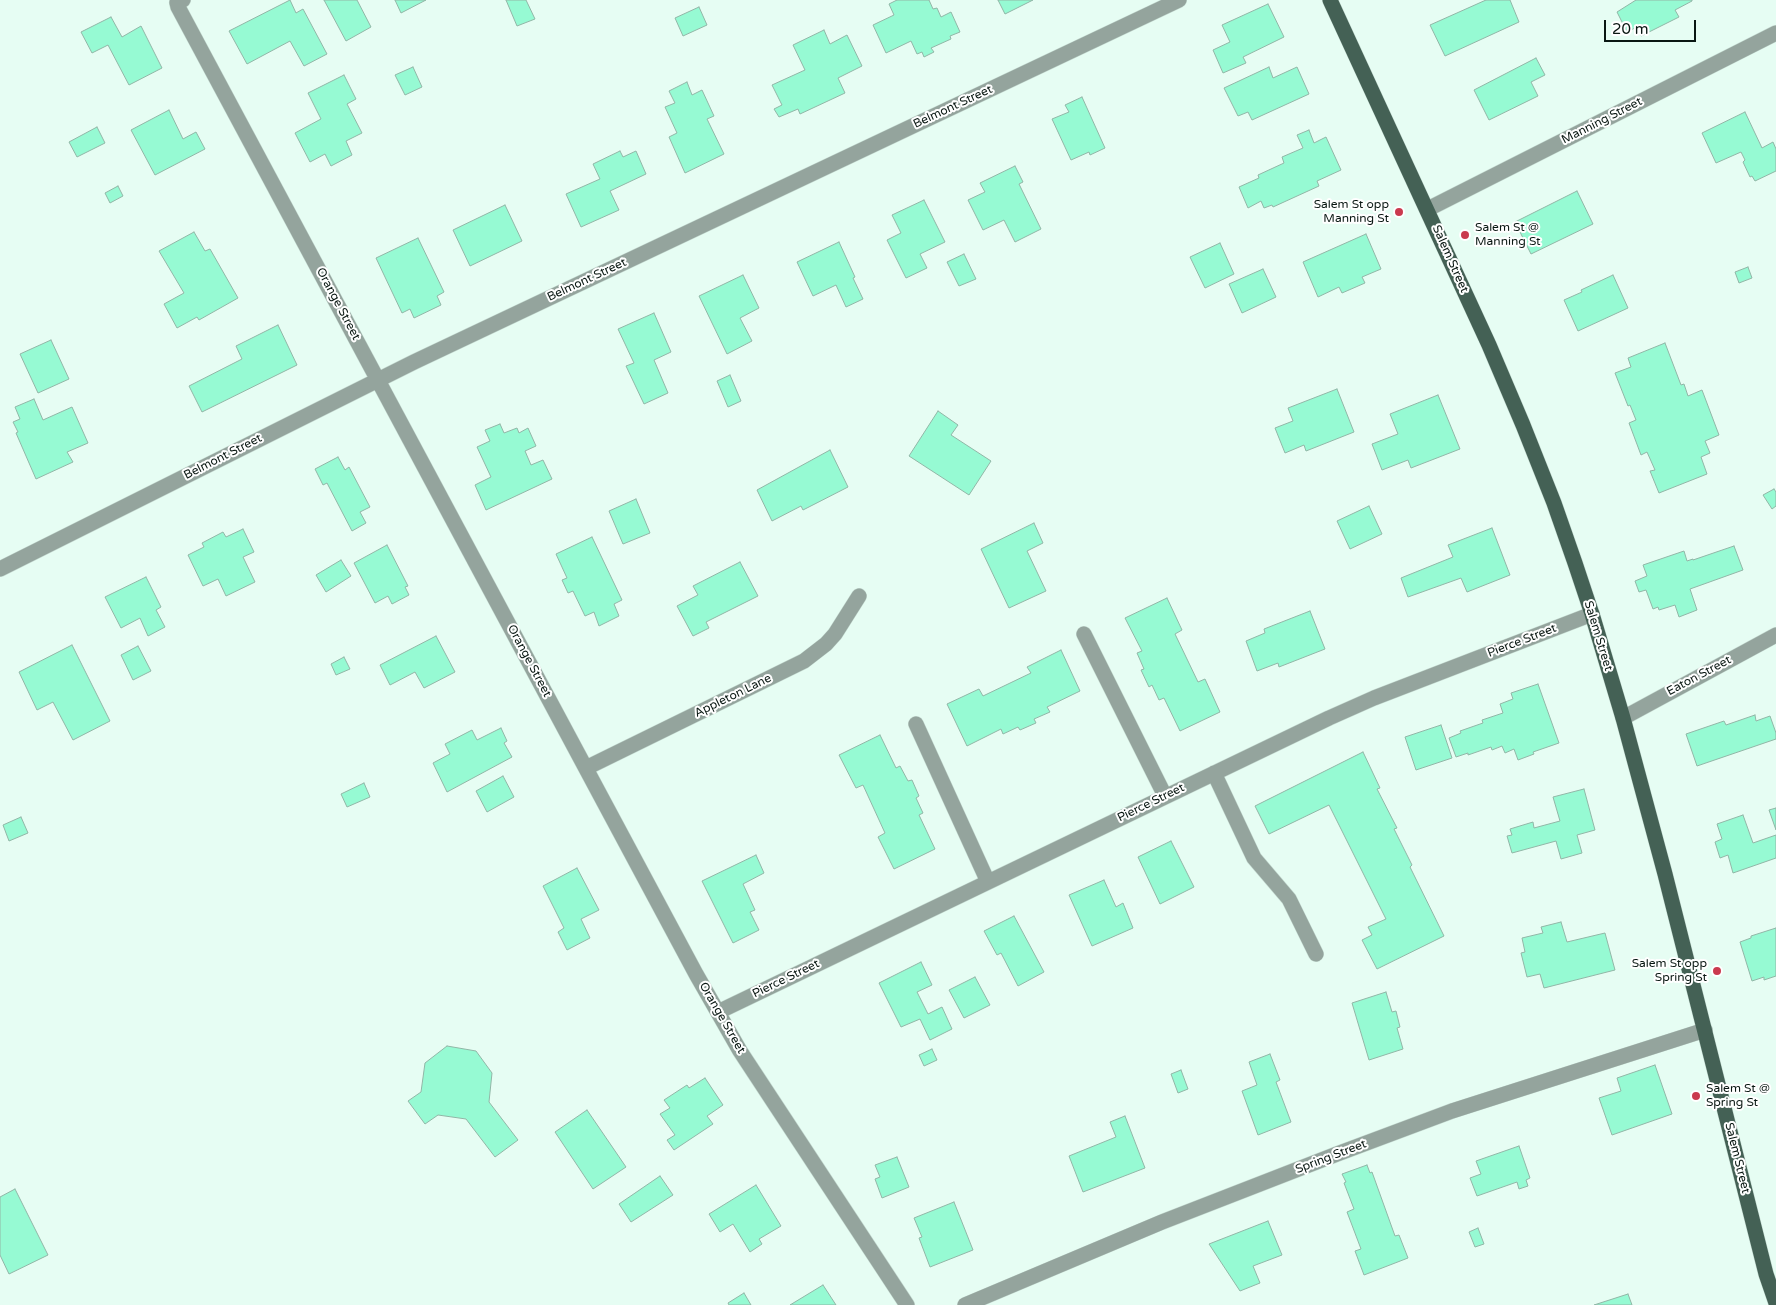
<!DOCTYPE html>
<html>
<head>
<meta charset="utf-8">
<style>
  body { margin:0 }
  #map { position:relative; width:1776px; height:1305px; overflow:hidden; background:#e6fdf3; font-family:"Varela Round",sans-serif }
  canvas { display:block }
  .scale { position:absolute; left:1604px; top:20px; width:92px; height:22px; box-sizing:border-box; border:2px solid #091712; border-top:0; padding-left:6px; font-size:15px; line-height:18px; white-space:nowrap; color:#091712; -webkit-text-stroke:4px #fff; paint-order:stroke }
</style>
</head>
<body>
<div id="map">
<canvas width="1776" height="1305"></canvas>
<div class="scale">20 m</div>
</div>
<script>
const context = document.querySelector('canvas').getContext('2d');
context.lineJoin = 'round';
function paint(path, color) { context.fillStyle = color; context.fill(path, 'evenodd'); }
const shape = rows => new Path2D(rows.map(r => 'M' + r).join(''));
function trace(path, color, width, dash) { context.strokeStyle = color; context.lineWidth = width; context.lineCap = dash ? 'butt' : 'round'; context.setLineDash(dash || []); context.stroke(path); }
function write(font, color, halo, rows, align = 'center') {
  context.font = font + ' "Varela Round",sans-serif'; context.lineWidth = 4; context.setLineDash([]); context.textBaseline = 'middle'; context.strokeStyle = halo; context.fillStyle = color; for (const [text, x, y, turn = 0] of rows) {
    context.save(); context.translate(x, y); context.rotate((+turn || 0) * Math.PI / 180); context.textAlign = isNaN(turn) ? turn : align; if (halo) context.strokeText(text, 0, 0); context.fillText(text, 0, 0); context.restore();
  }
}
const building = shape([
  [290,0,296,13,303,9,327,54,304,66,290,41,247,64,229,31,290,0],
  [324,0,357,0,371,27,346,41,324,0],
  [395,0,426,0,401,13,395,0],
  [506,0,526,0,535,19,517,26,506,0],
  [897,0,929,0,933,9,937,8,941,17,951,12,960,32,950,36,951,39,931,48,934,52,924,57,922,52,917,54,911,41,886,53,873,25,894,15,889,4,897,0],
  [998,0,1033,0,1005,14,998,0],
  [1486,0,1510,0,1519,22,1445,56,1430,25,1486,0],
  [1636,0,1692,0,1692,1,1675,10,1679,17,1641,36,1637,27,1627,32,1617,12,1636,0],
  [1268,4,1284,37,1243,57,1246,63,1223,73,1213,50,1230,42,1222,25,1268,4],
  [699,7,707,25,683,36,675,18,699,7],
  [111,17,122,37,141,26,162,68,129,85,108,45,92,53,81,32,111,17],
  [824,30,830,44,847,35,862,66,838,78,845,93,800,114,798,109,779,117,774,109,782,105,772,85,805,70,793,45,824,30],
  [1536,58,1545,75,1531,82,1538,96,1489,120,1474,90,1536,58],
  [413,67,422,87,405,95,395,75,413,67],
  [1269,67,1273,78,1297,67,1309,94,1252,120,1248,112,1238,116,1224,88,1269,67],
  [344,75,356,99,347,104,362,133,346,141,352,155,331,166,325,154,310,162,295,133,321,119,308,93,344,75],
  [687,82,692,95,702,90,714,116,707,119,724,154,685,173,669,137,677,133,665,107,675,103,669,91,687,82],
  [1082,97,1105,148,1090,155,1089,152,1071,160,1052,119,1069,112,1065,105,1082,97],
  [169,110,183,139,196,132,205,149,155,175,131,130,169,110],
  [1745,112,1762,148,1773,142,1776,149,1776,171,1755,181,1752,176,1750,177,1743,162,1745,160,1741,152,1716,163,1702,133,1745,112],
  [97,127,105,143,77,157,69,142,97,127],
  [1309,130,1314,143,1326,137,1341,170,1317,181,1319,186,1273,207,1272,205,1264,208,1261,201,1248,208,1239,187,1259,178,1258,175,1284,163,1282,157,1303,148,1297,135,1309,130],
  [620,151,623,157,636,151,646,174,610,191,619,210,581,227,566,194,600,179,593,164,620,151],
  [1015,166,1023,182,1019,184,1041,229,1015,242,1004,220,983,230,968,200,985,192,980,183,1015,166],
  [118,186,123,196,110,203,105,193,118,186],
  [1577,191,1593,224,1531,254,1515,222,1577,191],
  [924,200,945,242,920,254,927,268,906,278,887,240,901,233,892,215,924,200],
  [505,205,522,241,470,266,453,230,505,205],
  [194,232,205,251,210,249,238,298,199,320,197,317,177,328,164,304,184,293,159,251,194,232],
  [1366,234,1381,269,1362,277,1365,283,1342,293,1339,287,1318,297,1303,262,1366,234],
  [418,238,444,292,437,296,441,305,414,318,410,309,402,313,376,258,418,238],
  [839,242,855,277,853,278,863,299,846,307,836,285,813,296,797,262,839,242],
  [1220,243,1234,274,1205,288,1190,257,1220,243],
  [964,254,976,279,959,286,947,262,964,254],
  [1748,267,1752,278,1739,283,1735,272,1748,267],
  [1263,269,1276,297,1242,313,1229,284,1263,269],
  [743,275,759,308,740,318,752,341,727,354,699,296,743,275],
  [1613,275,1628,308,1578,331,1564,300,1582,292,1581,290,1613,275],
  [654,313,671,352,654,360,668,393,644,404,626,366,634,363,618,329,654,313],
  [278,325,297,365,202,412,189,386,242,359,236,346,278,325],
  [51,340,69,379,38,393,20,354,51,340],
  [1665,343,1681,385,1684,384,1688,396,1702,390,1719,435,1705,441,1710,453,1701,457,1707,474,1659,493,1650,471,1655,470,1647,452,1641,455,1629,423,1636,420,1630,405,1628,406,1615,373,1631,367,1628,358,1665,343],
  [730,375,741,401,728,407,717,381,730,375],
  [1337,389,1354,432,1306,451,1304,445,1285,453,1275,428,1293,421,1288,408,1337,389],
  [1438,395,1460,449,1411,468,1408,460,1382,470,1372,444,1398,434,1390,414,1438,395],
  [34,399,43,420,72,407,88,443,67,452,73,462,36,479,16,433,18,432,13,422,20,419,15,407,34,399],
  [938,411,958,425,951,435,991,461,969,495,909,456,938,411],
  [500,424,504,433,517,428,519,433,528,428,536,446,525,451,531,465,543,460,552,479,486,510,475,485,491,477,477,447,490,441,485,430,500,424],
  [830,450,848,487,803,510,801,506,772,521,757,490,830,450],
  [338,457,345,470,349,467,370,507,360,512,366,523,352,531,327,483,323,485,315,469,338,457],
  [1774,489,1776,492,1776,506,1772,509,1763,495,1774,489],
  [636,499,650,533,623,544,609,511,636,499],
  [1369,506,1382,534,1350,549,1337,521,1369,506],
  [1034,523,1043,543,1027,551,1046,591,1009,608,981,549,1034,523],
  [1492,528,1510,575,1467,592,1461,578,1408,597,1401,578,1453,557,1448,545,1492,528],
  [243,529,254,552,243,557,255,582,226,596,218,579,203,586,188,555,204,547,202,543,223,532,226,537,243,529],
  [592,537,622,600,614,604,619,616,599,626,594,612,585,616,573,591,568,593,562,580,567,578,556,554,592,537],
  [387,545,408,586,405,587,409,595,392,604,388,596,375,603,354,563,387,545],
  [1734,546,1743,570,1690,589,1697,610,1679,617,1675,605,1659,610,1658,607,1653,609,1646,590,1639,592,1635,581,1647,576,1643,565,1684,551,1687,561,1693,559,1693,560,1734,546],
  [341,560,351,576,326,592,316,575,341,560],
  [740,562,758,596,706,622,709,628,693,636,677,606,698,595,693,586,740,562],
  [146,577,161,607,156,610,165,627,148,636,140,618,121,628,105,597,146,577],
  [1167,598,1182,630,1175,634,1198,682,1205,679,1220,712,1180,731,1164,698,1159,700,1152,685,1149,687,1141,670,1144,669,1137,653,1142,651,1125,618,1167,598],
  [1310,611,1325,649,1279,667,1278,663,1257,671,1246,641,1265,633,1264,629,1310,611],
  [436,636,455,672,424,688,415,672,390,685,380,665,436,636],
  [72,645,110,721,73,740,53,702,37,710,19,672,72,645],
  [138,646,151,671,133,680,121,655,138,646],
  [1061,650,1080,691,1047,707,1050,712,1034,719,1036,723,1020,730,1018,727,1003,734,1001,729,967,746,947,704,979,689,983,696,1031,673,1027,667,1061,650],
  [344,657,350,669,336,675,331,664,344,657],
  [1538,684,1559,743,1533,752,1534,754,1518,760,1514,749,1505,753,1502,746,1492,750,1491,747,1468,755,1468,753,1456,757,1449,738,1461,733,1460,731,1483,723,1482,720,1503,713,1500,704,1513,699,1511,693,1538,684],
  [1755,715,1756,721,1770,716,1776,733,1776,739,1697,766,1686,734,1724,721,1726,725,1755,715],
  [1441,725,1452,758,1416,770,1405,737,1441,725],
  [501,728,507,741,504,743,512,757,447,792,433,763,450,754,445,744,472,730,477,740,501,728],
  [880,735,896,768,900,766,908,781,912,780,919,796,916,798,923,813,919,815,935,849,894,869,878,837,885,833,863,785,856,788,839,755,880,735],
  [1363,752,1380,788,1377,789,1397,828,1394,829,1412,865,1410,867,1444,936,1377,969,1362,940,1372,935,1368,927,1386,919,1329,805,1269,834,1255,806,1363,752],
  [503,776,514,797,487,812,476,791,503,776],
  [364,783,370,797,347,807,341,794,364,783],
  [1584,789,1595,830,1577,835,1582,853,1561,859,1556,841,1512,853,1507,836,1512,835,1510,829,1533,822,1534,828,1560,821,1553,797,1584,789],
  [1776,808,1776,830,1769,810,1776,808],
  [1743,815,1753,843,1776,835,1776,858,1733,873,1728,855,1720,858,1715,842,1722,839,1717,824,1743,815],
  [21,817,28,833,9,841,3,825,21,817],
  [1171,841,1194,887,1160,904,1138,857,1171,841],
  [756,855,764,873,743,884,755,910,750,912,759,930,733,943,702,881,756,855],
  [577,868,599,910,581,919,590,938,567,950,558,932,564,928,543,886,577,868],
  [1104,880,1116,907,1123,903,1133,928,1092,946,1069,895,1104,880],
  [1014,916,1044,972,1018,986,1001,953,997,955,984,931,1014,916],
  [1561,922,1567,942,1605,933,1615,970,1544,988,1540,974,1527,977,1521,953,1525,952,1522,938,1543,933,1541,927,1561,922],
  [1776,928,1776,976,1764,980,1764,977,1752,981,1740,942,1751,938,1751,936,1776,928],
  [921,962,932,985,917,992,928,1014,942,1007,952,1029,930,1040,920,1019,901,1027,879,983,921,962],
  [975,977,990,1005,964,1018,949,990,975,977],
  [1386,992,1392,1012,1396,1011,1400,1027,1397,1028,1403,1049,1369,1060,1352,1003,1386,992],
  [447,1046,476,1051,492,1073,489,1102,518,1140,495,1157,466,1119,438,1115,425,1124,408,1101,421,1092,425,1063,447,1046],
  [932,1049,937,1060,924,1066,919,1055,932,1049],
  [1270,1054,1280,1080,1276,1082,1291,1122,1258,1135,1242,1091,1257,1085,1249,1062,1270,1054],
  [1655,1065,1672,1114,1612,1135,1599,1098,1621,1091,1617,1078,1655,1065],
  [1181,1070,1188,1089,1178,1093,1171,1074,1181,1070],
  [705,1078,723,1105,707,1116,713,1124,674,1150,667,1140,675,1135,660,1114,670,1108,664,1100,687,1085,689,1088,705,1078],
  [587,1110,626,1167,593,1189,555,1132,587,1110],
  [1125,1116,1145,1168,1083,1192,1069,1156,1116,1137,1110,1122,1125,1116],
  [1519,1146,1530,1178,1526,1180,1528,1186,1519,1189,1517,1182,1477,1196,1470,1178,1481,1174,1476,1161,1519,1146],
  [897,1157,909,1187,882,1198,875,1179,880,1177,875,1165,897,1157],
  [1367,1165,1370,1173,1372,1172,1395,1236,1399,1235,1408,1258,1364,1275,1355,1251,1361,1249,1347,1212,1354,1209,1344,1183,1346,1182,1342,1174,1367,1165],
  [660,1176,673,1195,631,1222,619,1204,660,1176],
  [756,1185,781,1226,759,1239,762,1244,750,1252,733,1224,720,1232,709,1214,756,1185],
  [15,1189,48,1255,9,1274,0,1255,0,1197,15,1189],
  [954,1202,973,1250,930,1267,919,1238,922,1237,914,1218,954,1202],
  [1268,1221,1282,1255,1253,1266,1260,1283,1240,1291,1209,1244,1268,1221],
  [1478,1228,1484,1244,1475,1247,1469,1232,1478,1228],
  [823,1285,836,1305,790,1305,823,1285],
  [744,1293,751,1305,729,1305,728,1303,744,1293],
  [1628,1294,1632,1305,1594,1305,1628,1294]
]);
paint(building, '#96fad3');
trace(building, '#91b6a6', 1);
const minor = shape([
  [183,0,177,3,178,7,696,974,740,1051,907,1305],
  [1428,209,1776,33],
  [0,569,414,362,1179,0],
  [1084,634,1165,796],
  [1623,718,1776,635],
  [916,724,988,882],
  [586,768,804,661,826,644,835,634,859,596],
  [1214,773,1254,858,1289,899,1316,954],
  [718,1012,1329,718,1374,698,1592,614],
  [965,1305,1162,1222,1337,1154,1452,1111,1705,1030]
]);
const major = shape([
  [1330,0,1489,345,1523,425,1554,503,1575,563,1592,614,1623,718,1665,874,1766,1274,1776,1303]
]);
trace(minor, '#c3d8cf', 16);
trace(major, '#c3d8cf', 16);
trace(minor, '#94a49d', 15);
trace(major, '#446155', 15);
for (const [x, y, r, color] of [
  [1399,212,5,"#ca3a4e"],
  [1465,235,5,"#ca3a4e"],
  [1717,971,5,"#ca3a4e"],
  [1696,1096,5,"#ca3a4e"]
]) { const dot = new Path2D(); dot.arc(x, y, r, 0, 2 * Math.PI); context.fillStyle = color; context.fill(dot); trace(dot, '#fff', 2); }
write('12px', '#091712', '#fff', [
  ["Belmont Street",953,107,-25],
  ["Manning Street",1602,121,-27],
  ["Salem Street",1450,259,66],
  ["Belmont Street",587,280,-25],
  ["Orange Street",338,304,62],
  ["Belmont Street",223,457,-27],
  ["Salem Street",1598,636,73],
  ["Pierce Street",1522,641,-21],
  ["Orange Street",529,661,62],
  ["Eaton Street",1699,676,-28],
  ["Appleton Lane",733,696,-26],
  ["Pierce Street",1151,803,-26],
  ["Pierce Street",786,979,-26],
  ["Orange Street",722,1018,60],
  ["Spring Street",1331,1157,-21],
  ["Salem Street",1737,1158,76]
]);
write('12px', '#091712', '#fff', [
  ["Salem St opp",1389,205],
  ["Manning St",1389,219],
  ["Salem St @",1475,228,"left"],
  ["Manning St",1475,242,"left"],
  ["Salem St opp",1707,964],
  ["Spring St",1707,978],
  ["Salem St @",1706,1089,"left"],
  ["Spring St",1706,1103,"left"]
], 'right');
</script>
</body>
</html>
